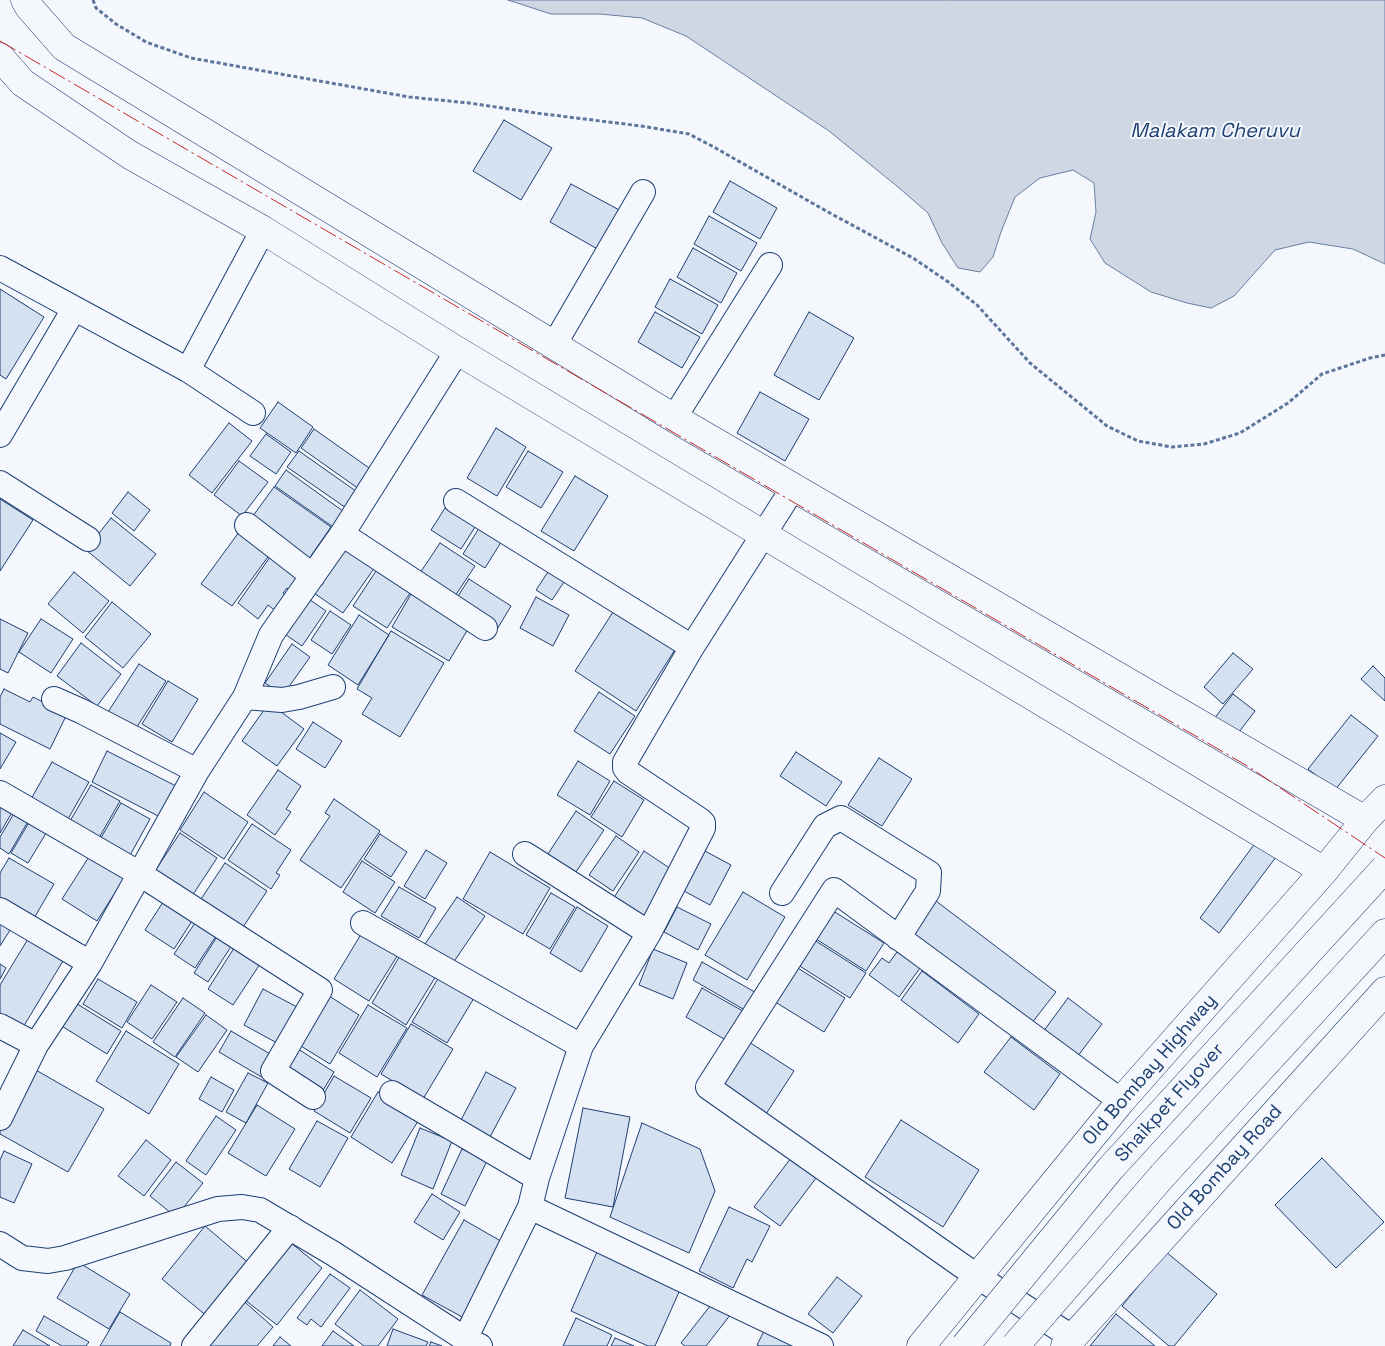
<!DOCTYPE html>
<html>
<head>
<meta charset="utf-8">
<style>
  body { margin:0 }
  canvas { display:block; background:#f4f7fb }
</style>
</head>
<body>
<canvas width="1385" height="1346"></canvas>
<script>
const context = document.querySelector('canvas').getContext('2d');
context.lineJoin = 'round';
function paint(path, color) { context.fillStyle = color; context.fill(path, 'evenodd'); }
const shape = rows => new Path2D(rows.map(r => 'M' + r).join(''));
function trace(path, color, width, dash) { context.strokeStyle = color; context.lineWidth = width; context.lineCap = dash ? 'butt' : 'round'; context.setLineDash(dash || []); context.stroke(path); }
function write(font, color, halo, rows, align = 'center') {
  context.font = font + ' "Space Grotesk",sans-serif'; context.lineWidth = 4; context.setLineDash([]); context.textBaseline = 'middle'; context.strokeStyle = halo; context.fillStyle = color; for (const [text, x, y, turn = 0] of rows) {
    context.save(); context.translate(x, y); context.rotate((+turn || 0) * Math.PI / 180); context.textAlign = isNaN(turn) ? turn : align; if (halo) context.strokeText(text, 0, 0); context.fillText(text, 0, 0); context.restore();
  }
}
const water = shape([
  [508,0,1385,0,1385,264,1353,249,1309,242,1275,250,1234,296,1211,308,1187,303,1151,292,1105,263,1090,239,1096,212,1094,183,1073,170,1040,178,1015,197,1001,232,993,257,980,272,958,268,942,243,928,213,898,187,829,131,686,36,642,18,600,14,551,14,508,0]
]);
paint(water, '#cfd7e4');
trace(water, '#687fa3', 1);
const building = shape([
  [504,120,552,148,521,200,473,171,504,120],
  [730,181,777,208,760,239,713,212,730,181],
  [571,184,623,212,601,251,550,222,571,184],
  [709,216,757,243,741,271,694,244,709,216],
  [693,248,737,273,721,303,677,277,693,248],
  [670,279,718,305,702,334,655,307,670,279],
  [0,289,44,317,6,379,0,375,0,289],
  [655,312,700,337,682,368,638,342,655,312],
  [809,312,854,338,819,400,774,375,809,312],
  [760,392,809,419,785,461,737,433,760,392],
  [278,402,313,427,296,453,260,428,278,402],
  [229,423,252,441,212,493,189,475,229,423],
  [496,428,526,447,497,496,467,478,496,428],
  [314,429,372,470,359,489,301,448,314,429],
  [266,434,291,452,276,474,250,456,266,434],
  [299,451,360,494,349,510,287,467,299,451],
  [528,451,563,472,541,508,506,487,528,451],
  [239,461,268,482,242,516,214,495,239,461],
  [286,470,347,514,336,529,275,486,286,470],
  [575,476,608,496,574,551,541,531,575,476],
  [274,487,331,527,308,560,250,520,274,487],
  [128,492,150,510,134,531,112,513,128,492],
  [0,499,33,520,0,571,0,499],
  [447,505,477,524,461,549,431,530,447,505],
  [111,518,156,554,130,586,86,550,111,518],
  [481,525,503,539,485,568,463,554,481,525],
  [242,528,273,550,232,606,201,584,242,528],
  [340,542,375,567,343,613,308,589,340,542],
  [440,543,475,566,453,599,418,576,440,543],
  [270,557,306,583,297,595,287,588,283,593,293,600,282,616,268,605,258,619,238,603,270,557],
  [550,569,566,579,552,600,536,590,550,569],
  [376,571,410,593,387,628,353,606,376,571],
  [74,572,109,601,83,633,48,604,74,572],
  [469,579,511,606,496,631,453,604,469,579],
  [411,594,468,629,449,661,392,627,411,594],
  [303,595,326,611,302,646,279,630,303,595],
  [536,597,569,615,553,646,520,628,536,597],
  [112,602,151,634,123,668,85,637,112,602],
  [615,609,676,648,636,711,575,671,615,609],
  [330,611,351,625,332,654,311,640,330,611],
  [359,615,389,635,358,685,328,665,359,615],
  [0,619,28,633,8,673,0,669,0,619],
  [41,619,73,639,51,673,19,652,41,619],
  [391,631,444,663,400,737,362,714,372,698,357,689,391,631],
  [81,643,121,674,97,706,57,676,81,643],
  [292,644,310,657,283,695,265,683,292,644],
  [1233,653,1253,669,1223,704,1204,687,1233,653],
  [139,664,166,681,135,730,108,712,139,664],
  [1373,666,1385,678,1385,701,1361,679,1373,666],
  [168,681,198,699,172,742,142,724,168,681],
  [4,689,30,702,33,697,67,714,50,749,0,724,0,697,4,689],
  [599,692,635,716,610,754,574,731,599,692],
  [1233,694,1255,711,1236,736,1214,719,1233,694],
  [269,703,304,729,277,766,242,741,269,703],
  [1351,715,1378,736,1335,790,1308,769,1351,715],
  [313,722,342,741,325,768,296,749,313,722],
  [0,733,16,742,0,769,0,733],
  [107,751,178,787,162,818,92,782,107,751],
  [796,752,842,782,826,806,780,776,796,752],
  [879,758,912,779,882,826,848,805,879,758],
  [578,761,610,781,590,815,557,795,578,761],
  [52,762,89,782,68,819,31,799,52,762],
  [278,770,301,786,286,809,291,812,275,835,247,815,278,770],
  [614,781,644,800,622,837,591,817,614,781],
  [91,785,120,801,99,838,70,821,91,785],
  [204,792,248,822,224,859,180,830,204,792],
  [334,799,380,831,341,888,300,860,330,816,325,813,334,799],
  [0,801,14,809,0,833,0,801],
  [121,803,150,819,128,859,98,843,121,803],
  [16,810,30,818,9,854,0,848,0,837,16,810],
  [576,811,604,830,574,875,546,857,576,811],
  [34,814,51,825,28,863,11,853,34,814],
  [252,824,291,850,276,873,280,875,271,889,228,860,252,824],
  [180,833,217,858,192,896,155,871,180,833],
  [380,834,407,852,391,877,364,859,380,834],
  [616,836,639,852,613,891,589,875,616,836],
  [1256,842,1276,857,1219,933,1200,918,1256,842],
  [426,850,447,863,425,899,404,886,426,850],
  [644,851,674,871,644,918,613,899,644,851],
  [705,851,731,865,710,905,684,891,705,851],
  [92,852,127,874,97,921,62,899,92,852],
  [490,852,550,888,523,934,463,899,490,852],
  [9,858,54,884,33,920,0,901,0,873,9,858],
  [362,861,395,882,375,913,343,892,362,861],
  [225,863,267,891,241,930,199,902,225,863],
  [399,887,436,908,419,938,381,916,399,887],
  [743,892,785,917,747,980,705,955,743,892],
  [551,893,575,907,550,949,526,935,551,893],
  [457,897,485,916,453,963,425,944,457,897],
  [165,899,194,918,174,949,145,930,165,899],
  [936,901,1056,992,1031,1024,912,933,936,901],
  [577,907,608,926,581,972,550,953,577,907],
  [677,907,711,924,698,950,664,932,677,907],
  [830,909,884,943,866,971,813,937,830,909],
  [199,917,220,930,195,968,174,954,199,917],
  [0,919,12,927,0,946,0,919],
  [363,931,399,953,369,1001,334,979,363,931],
  [220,932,234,942,208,982,194,973,220,932],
  [31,934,66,956,22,1029,0,1015,0,985,31,934],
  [811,938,866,973,850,998,795,963,811,938],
  [236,945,262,961,233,1005,208,989,236,945],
  [653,949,687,963,673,999,639,985,653,949],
  [897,952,920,968,899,997,869,975,882,958,889,963,897,952],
  [401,954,436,976,406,1025,372,1003,401,954],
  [702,962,760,995,750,1013,693,980,702,962],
  [0,964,6,968,0,979,0,964],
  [793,965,845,998,824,1032,772,1000,793,965],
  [922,971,979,1014,958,1043,901,1000,922,971],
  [442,972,477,993,447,1043,412,1022,442,972],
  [98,979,137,1002,122,1028,83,1004,98,979],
  [151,985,177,1002,152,1039,127,1022,151,985],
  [702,988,748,1014,731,1043,686,1017,702,988],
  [263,989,297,1007,277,1043,244,1025,263,989],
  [326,994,359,1015,330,1064,296,1043,326,994],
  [183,998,205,1013,175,1057,153,1042,183,998],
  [1068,998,1102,1024,1074,1061,1040,1036,1068,998],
  [74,1002,121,1031,107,1054,60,1025,74,1002],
  [368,1005,407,1028,377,1077,339,1053,368,1005],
  [206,1015,227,1030,198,1072,176,1057,206,1015],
  [411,1024,453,1049,423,1099,381,1074,411,1024],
  [126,1031,179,1064,149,1114,96,1081,126,1031],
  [231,1031,277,1058,265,1079,219,1052,231,1031],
  [1011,1037,1060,1074,1034,1110,984,1072,1011,1037],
  [749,1042,794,1071,766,1114,721,1085,749,1042],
  [295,1047,334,1072,322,1092,282,1066,295,1047],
  [34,1069,104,1109,68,1172,0,1134,0,1130,34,1069],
  [486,1072,516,1088,490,1137,460,1122,486,1072],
  [248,1073,268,1083,246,1123,226,1112,248,1073],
  [334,1076,371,1098,350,1133,314,1111,334,1076],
  [211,1077,234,1090,222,1112,199,1099,211,1077],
  [378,1092,420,1118,392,1163,351,1137,378,1092],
  [257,1105,295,1129,266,1176,228,1153,257,1105],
  [583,1108,630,1117,613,1207,565,1198,583,1108],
  [216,1116,236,1130,206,1175,186,1161,216,1116],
  [901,1120,979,1170,943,1227,865,1177,901,1120],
  [317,1121,348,1138,320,1187,289,1169,317,1121],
  [642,1123,700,1149,715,1191,689,1253,610,1217,642,1123],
  [420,1128,452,1141,433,1189,401,1175,420,1128],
  [146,1140,171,1160,144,1196,118,1176,146,1140],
  [462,1149,487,1161,465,1206,441,1194,462,1149],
  [4,1151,32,1164,14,1203,0,1197,0,1160,4,1151],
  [794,1154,819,1174,780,1226,754,1207,794,1154],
  [1322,1158,1384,1222,1336,1268,1275,1205,1322,1158],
  [176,1162,203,1183,176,1217,150,1196,176,1162],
  [432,1194,460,1212,443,1240,414,1222,432,1194],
  [729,1207,770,1226,752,1262,747,1259,733,1288,699,1271,729,1207],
  [464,1220,506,1244,464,1318,422,1295,464,1220],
  [205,1226,251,1265,208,1317,162,1279,205,1226],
  [286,1239,322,1268,277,1325,240,1296,286,1239],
  [600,1245,683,1283,655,1346,648,1346,571,1311,600,1245],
  [1166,1252,1217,1294,1174,1346,1169,1346,1122,1306,1166,1252],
  [78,1262,130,1294,109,1329,57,1298,78,1262],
  [330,1274,350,1288,321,1327,311,1319,307,1325,297,1318,330,1274],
  [837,1277,862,1296,833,1333,808,1314,837,1277],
  [360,1290,398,1319,378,1346,364,1346,335,1324,360,1290],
  [238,1296,273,1327,257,1346,205,1346,238,1296],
  [714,1301,731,1314,706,1346,685,1346,681,1343,714,1301],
  [120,1312,171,1343,170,1346,100,1346,120,1312],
  [1116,1314,1155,1346,1090,1346,1116,1314],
  [44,1316,89,1342,86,1346,62,1346,36,1331,44,1316],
  [576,1318,612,1335,607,1346,563,1346,576,1318],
  [393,1329,428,1342,426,1346,387,1346,393,1329],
  [765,1329,801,1346,760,1346,757,1345,765,1329],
  [23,1330,50,1346,13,1346,23,1330],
  [333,1331,354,1346,322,1346,333,1331],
  [280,1337,291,1346,273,1346,280,1337],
  [615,1338,634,1346,611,1346,615,1338],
  [431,1342,442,1346,429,1346,431,1342]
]);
paint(building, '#d5e0f0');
trace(building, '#1d3f73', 1);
const minor = shape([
  [0,268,188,370,253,413],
  [554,345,643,192],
  [188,370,263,230],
  [674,418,770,265],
  [0,435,74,309],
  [0,483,88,539],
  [456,501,692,647],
  [247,525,313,576],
  [342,534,485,628],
  [245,697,282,700,299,697,333,687],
  [54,699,81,711,197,771],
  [0,793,140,874,320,990,273,1071,313,1097],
  [525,854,649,933],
  [782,893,825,826,841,818,929,873,928,891,898,938],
  [0,910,90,963],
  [363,923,581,1046],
  [0,1026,36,1045],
  [392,1093,537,1178],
  [0,1118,36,1045,90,963,197,771,245,697,271,635,342,534,458,350],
  [530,1207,821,1346],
  [0,1244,22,1258,48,1261,65,1258,218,1209,242,1207,260,1210,334,1254,465,1339],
  [1072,1337,978,1277,708,1087,834,890,1121,1101],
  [194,1346,290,1227],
  [480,1346,465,1339,530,1207,537,1178,581,1046,649,933,703,828,703,823,700,820,628,772,625,768,625,762,692,647,793,488]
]);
const tertiary = shape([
  [25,0,29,7,64,47,674,418,1365,820],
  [0,57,23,83,130,155,263,230,451,347,1324,871]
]);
const primary = shape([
  [1163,1175,1385,933],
  [921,1346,1121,1101,1324,871,1365,820,1385,799],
  [1065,1346,1385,991]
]);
trace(minor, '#1d3f73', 26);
trace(tertiary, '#1d3f73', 29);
trace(primary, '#1d3f73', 29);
trace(shape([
  [93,0,96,8,116,24,146,42,191,58,409,97,469,103,536,113,641,126,689,134,712,146,828,212,913,258,947,281,977,305,1030,363,1107,426,1138,441,1172,447,1204,444,1240,433,1288,403,1322,374,1370,358,1385,355]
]), '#5e769c', 3, [4, 2.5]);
trace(minor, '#f4f7fb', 24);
trace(tertiary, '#f4f7fb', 28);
trace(primary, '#f4f7fb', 28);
const primaryBridge = shape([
  [965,1346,1110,1169,1385,868],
  [1015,1346,1163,1175]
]);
trace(primaryBridge, '#1d3f73', 29, []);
trace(primaryBridge, '#f4f7fb', 28);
trace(shape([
  [0,41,1249,767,1385,858]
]), '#c62828', 1, [18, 4, 2.5, 4]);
write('19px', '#1d3f73', '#f4f7fb', [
  ["Old Bombay Highway",1150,1070,-49],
  ["Shaikpet Flyover",1170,1103,-48],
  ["Old Bombay Road",1225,1168,-48]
]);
write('italic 20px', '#1d3f73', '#f4f7fb', [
  ["Malakam Cheruvu",1215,132]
]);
</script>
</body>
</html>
